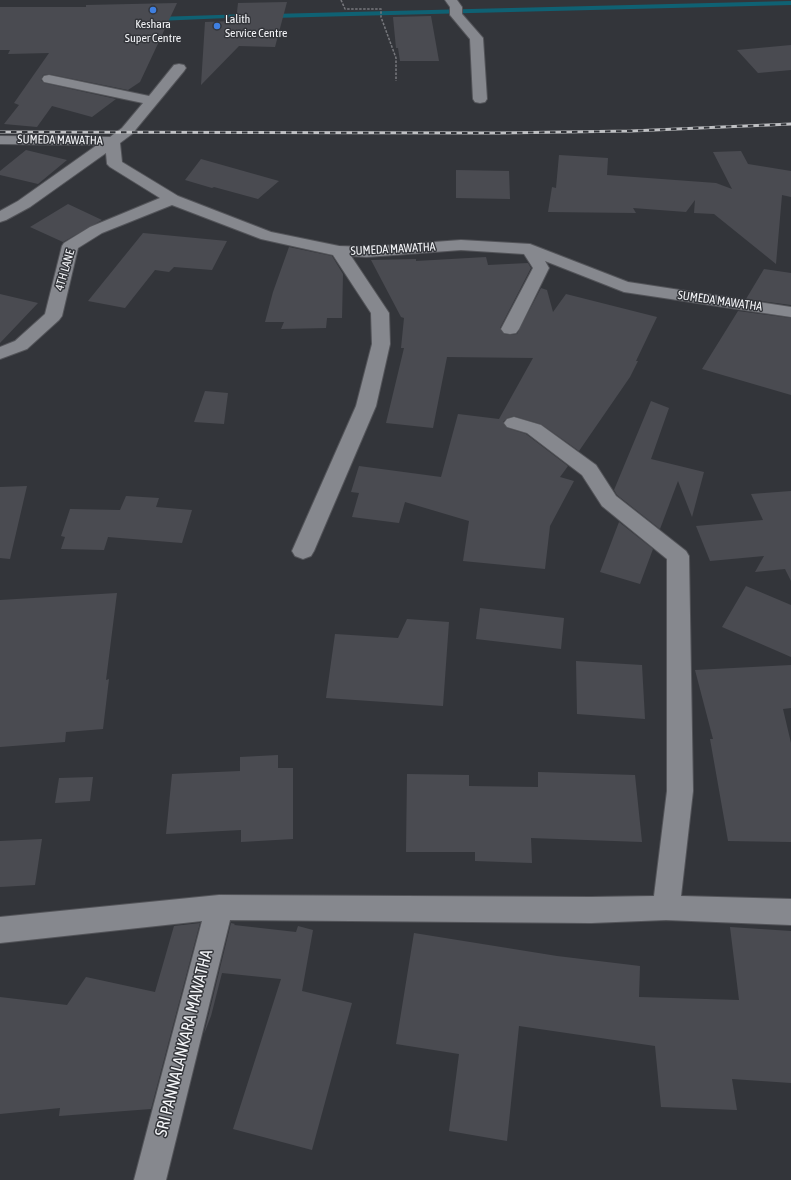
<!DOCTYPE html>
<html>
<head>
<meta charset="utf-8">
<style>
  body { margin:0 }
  canvas { display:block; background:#33353a }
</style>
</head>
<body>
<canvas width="791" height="1180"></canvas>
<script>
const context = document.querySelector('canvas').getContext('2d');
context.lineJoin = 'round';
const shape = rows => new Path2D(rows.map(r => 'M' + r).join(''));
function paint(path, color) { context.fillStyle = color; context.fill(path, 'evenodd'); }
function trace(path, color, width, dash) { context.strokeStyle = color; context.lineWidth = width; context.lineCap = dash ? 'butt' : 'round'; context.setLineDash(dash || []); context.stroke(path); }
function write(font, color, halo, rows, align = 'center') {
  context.font = font + ' "Asap Condensed",sans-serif'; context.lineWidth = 3; context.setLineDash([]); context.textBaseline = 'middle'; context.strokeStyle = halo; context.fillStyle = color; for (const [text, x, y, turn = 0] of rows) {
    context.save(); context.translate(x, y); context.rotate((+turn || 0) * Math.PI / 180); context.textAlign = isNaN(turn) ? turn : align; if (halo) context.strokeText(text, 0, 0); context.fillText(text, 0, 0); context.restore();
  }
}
paint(shape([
  [791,1,791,5,271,18,268,16,271,14,791,1],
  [249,14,251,15,251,17,157,21,154,19,157,17,249,14]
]), '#0f6173');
paint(shape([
  [287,2,275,47,239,46,201,85,205,22,236,21,238,3],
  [177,3,140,82,128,90,49,74,43,75,41,80,44,83,116,99,92,117,52,106,37,127,4,124,19,105,14,103,49,53,8,54,10,50,0,50,0,7,86,7,86,5],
  [431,16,439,61,400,61,398,48,396,48,393,17],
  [791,45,791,70,758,73,737,50],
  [26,150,67,160,38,184,0,175,0,171],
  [741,151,748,164,791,171,791,197,782,195,776,264,714,214,694,213,695,200,686,212,633,208,636,213,548,212,552,187,556,188,559,155,608,158,607,175,716,183,732,189,713,152],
  [201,159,279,181,258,199,214,187,212,188,185,180],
  [456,170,509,171,510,199,456,198],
  [68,204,102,220,63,242,30,227],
  [143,233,227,241,212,270,174,267,169,272,155,270,125,308,88,301],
  [289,247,332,256,343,274,342,318,327,318,326,328,281,329,284,322,265,322,273,292],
  [486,257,488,265,528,263,531,268,500,328,504,334,510,335,517,334,541,288,547,290,553,312,566,294,657,317,636,361,638,361,630,377,579,451,541,424,514,416,507,418,503,422,507,428,526,434,568,466,560,477,574,481,550,526,545,569,463,561,469,521,405,502,399,523,352,517,359,493,351,492,359,466,441,477,458,414,499,419,533,358,447,357,433,428,386,423,404,348,401,348,404,318,401,317,371,260,416,259,416,261],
  [764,269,791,273,791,305,746,299],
  [0,294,38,303,0,343],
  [738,311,791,318,791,395,702,369],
  [205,391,228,393,224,424,194,422],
  [651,401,669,408,651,459,704,472,692,517,678,481,660,529,617,495,614,490],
  [27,486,10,559,0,558,0,487],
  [791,491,791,581,785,569,755,572,764,556,710,561,696,526,763,520,751,494],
  [126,496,159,498,156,507,192,510,182,543,108,537,104,550,61,549,65,537,61,536,70,509,120,510],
  [619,522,653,549,640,584,600,572],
  [746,586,791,605,791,657,722,627],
  [117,593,106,680,109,679,103,729,66,732,65,742,0,747,0,600],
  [480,608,564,618,561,649,476,639],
  [407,619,449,622,443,706,326,698,335,634,398,638],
  [576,661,642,665,645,719,577,714],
  [791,665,791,708,783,709,791,743,791,842,728,841,710,739,713,739,695,670],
  [278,755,278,768,293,768,293,839,241,842,241,830,166,834,172,774,240,771,240,757],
  [538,772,635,775,642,842,531,838,532,863,475,861,475,852,406,852,407,774,469,775,469,786,538,787],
  [93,777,90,801,55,803,59,778],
  [42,839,35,885,0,887,0,841],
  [200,923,151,1109,59,1116,60,1108,0,1114,0,997,67,1005,86,977,155,992,174,926],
  [231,923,235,924,234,925,296,932,298,926,313,930,302,991,352,1003,312,1150,233,1129,281,979,222,973,211,1016,204,1034],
  [730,927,791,931,791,1083,732,1079,737,1110,661,1107,655,1046,519,1026,507,1141,449,1131,459,1054,396,1044,414,933,557,956,640,966,639,997,739,1000]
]), '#4a4b51');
const minor = shape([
  [445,0,457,0,462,7,462,14,483,38,487,99,485,102,480,103,475,102,473,99,470,39,450,15,450,7,445,0],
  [179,64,184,65,186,68,184,71,132,134,120,143,122,162,178,196,271,232,339,246,366,247,461,240,530,244,628,282,791,307,791,317,624,292,545,261,549,268,519,329,516,333,510,334,504,333,501,329,533,268,524,254,461,250,366,257,351,256,389,313,390,344,376,406,314,551,311,556,303,559,295,556,292,551,356,406,372,344,371,313,333,255,261,239,172,205,102,233,78,248,62,316,59,320,27,349,0,359,0,347,15,341,45,314,62,246,64,243,90,227,160,198,110,167,107,164,106,153,30,207,6,220,0,222,0,211,18,201,97,145,0,144,0,136,110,137,122,128,143,103,44,82,42,79,44,76,49,75,149,96,174,65,179,64],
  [514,417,541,425,596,465,616,496,686,551,689,556,693,791,681,896,791,899,791,925,666,920,591,923,230,920,166,1180,134,1180,202,921,0,943,0,917,219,895,591,897,654,896,667,791,667,559,602,506,582,475,527,433,507,427,504,423,507,419,514,417]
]);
trace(minor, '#535459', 2);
trace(shape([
  [341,0,345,9,381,9,381,17,396,58,396,81]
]), '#77787d', 1.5, [2.5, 1.5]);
paint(minor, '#86888e');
const rail = shape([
  [0,132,498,133,631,131,791,124]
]);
trace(rail, '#bfc0c3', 3);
trace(rail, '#33353a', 2, [5.5]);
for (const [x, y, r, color] of [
  [153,10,4,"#3f7fe0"],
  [217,26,4,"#3f7fe0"]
]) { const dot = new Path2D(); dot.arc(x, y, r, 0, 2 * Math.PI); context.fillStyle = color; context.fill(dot); trace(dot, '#33353a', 1.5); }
write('12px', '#f4f5f8', '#33353a', [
  ["Lalith",225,19],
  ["Service Centre",225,33],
  ["Keshara",153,24,"center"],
  ["Super Centre",153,38,"center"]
], 'left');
write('12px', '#f4f5f8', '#33353a', [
  ["SUMEDA MAWATHA",60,140,1],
  ["SUMEDA MAWATHA",393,249,-3],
  ["4TH LANE",65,270,-74],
  ["SUMEDA MAWATHA",720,301,8]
]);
write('17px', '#f4f5f8', '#33353a', [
  ["SRI PANNALANKARA MAWATHA",184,1043,-76]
]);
</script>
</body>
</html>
